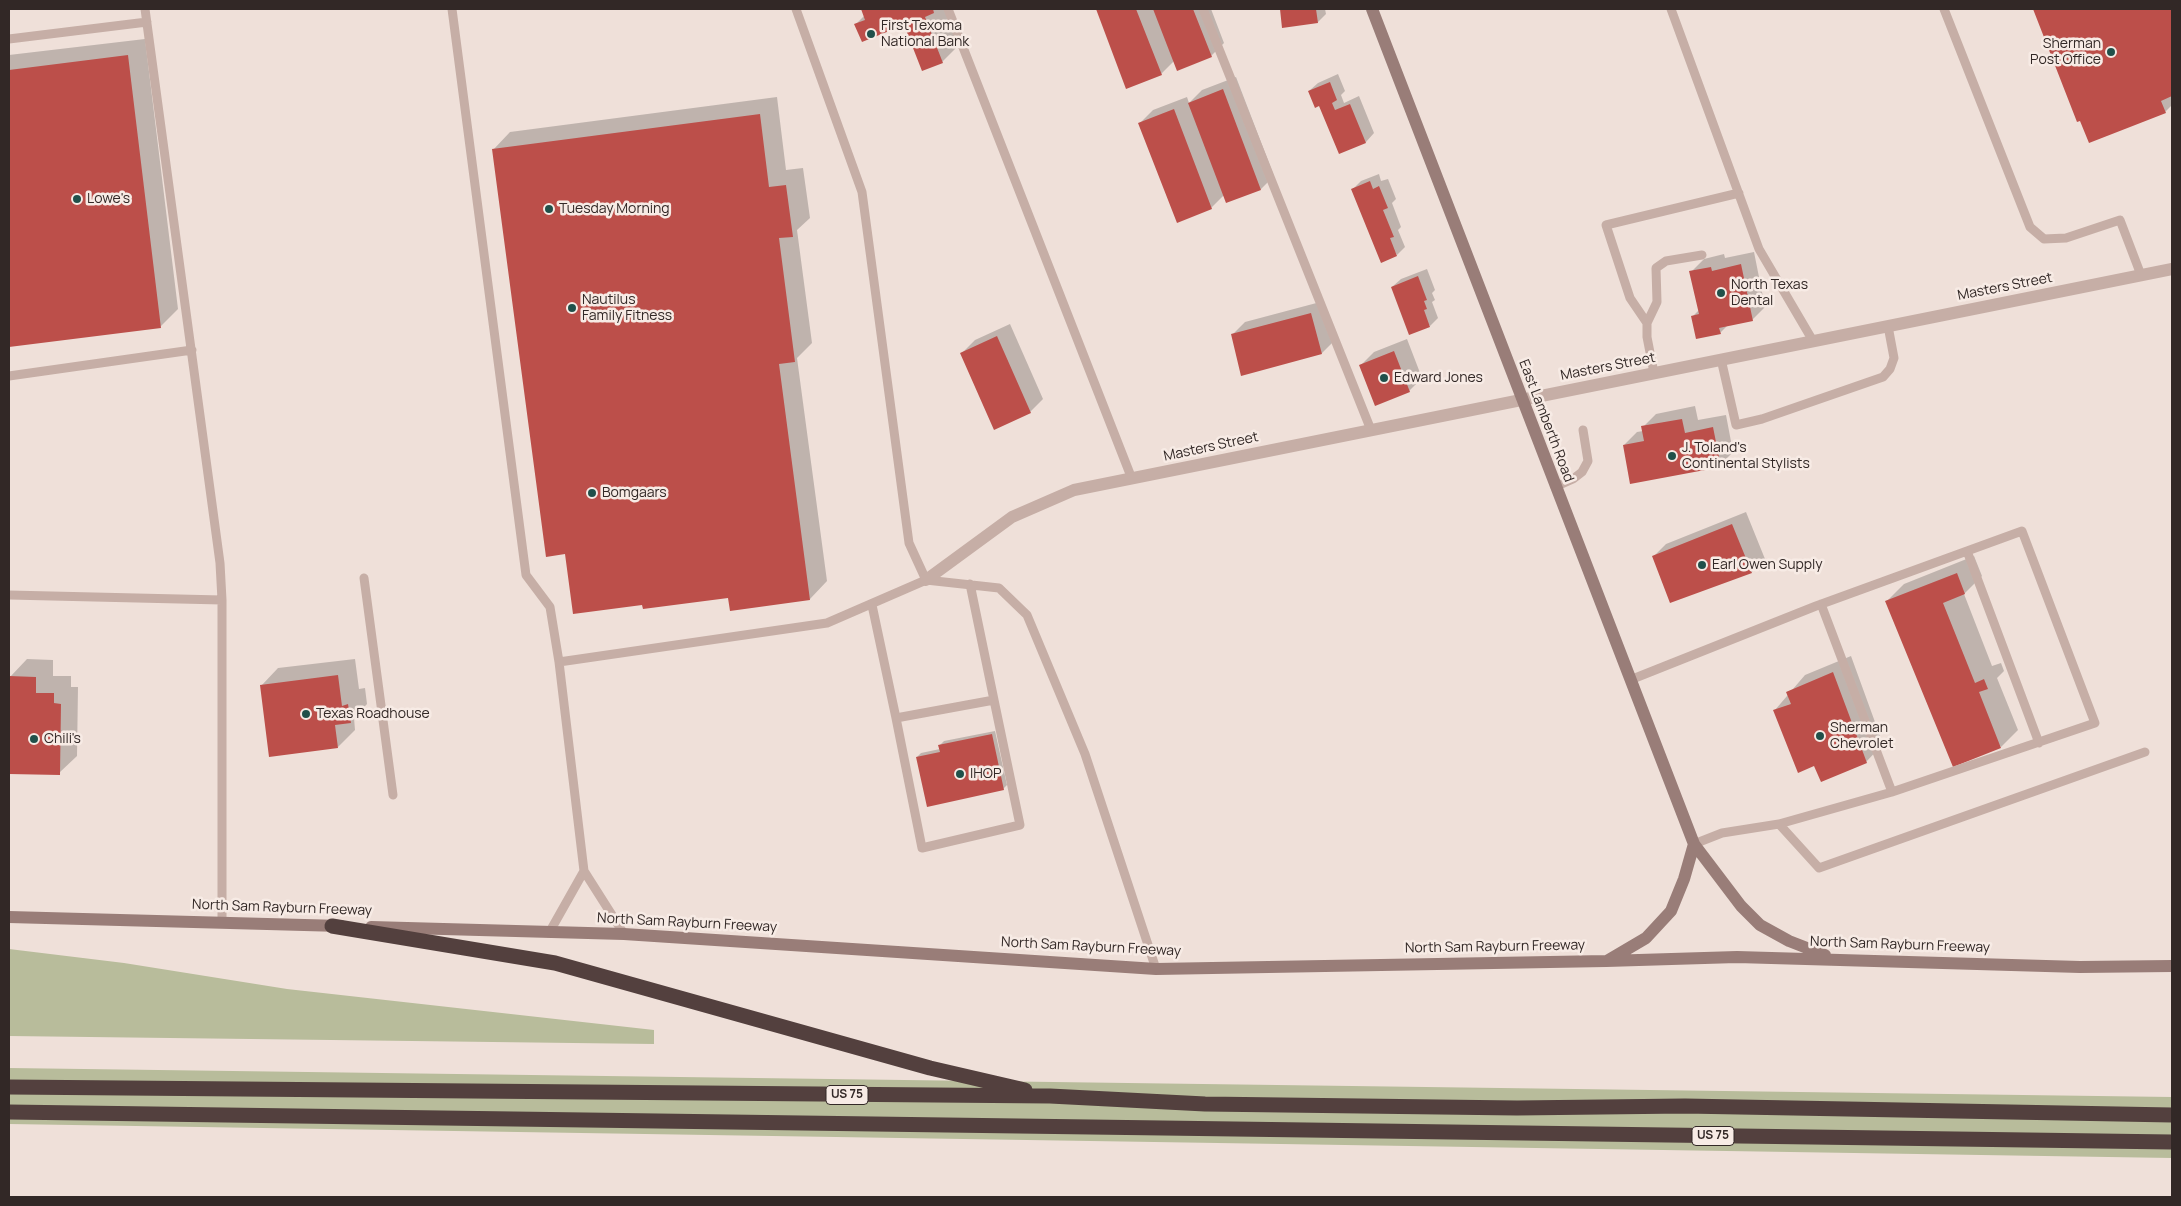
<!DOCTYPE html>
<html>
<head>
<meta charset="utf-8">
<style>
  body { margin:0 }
  #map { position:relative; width:2181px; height:1206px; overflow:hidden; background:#efe0d9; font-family:Manrope,sans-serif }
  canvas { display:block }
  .frame { position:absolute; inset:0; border:10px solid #322826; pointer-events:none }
</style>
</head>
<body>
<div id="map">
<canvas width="2181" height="1206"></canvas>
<div class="frame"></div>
</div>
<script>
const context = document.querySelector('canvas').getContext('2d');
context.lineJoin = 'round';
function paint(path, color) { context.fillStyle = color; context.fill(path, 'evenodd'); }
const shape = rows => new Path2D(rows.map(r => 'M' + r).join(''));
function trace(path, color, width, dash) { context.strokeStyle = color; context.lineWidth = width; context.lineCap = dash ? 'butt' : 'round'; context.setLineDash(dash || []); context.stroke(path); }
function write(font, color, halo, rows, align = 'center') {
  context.font = font + ' Manrope,sans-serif'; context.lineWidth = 5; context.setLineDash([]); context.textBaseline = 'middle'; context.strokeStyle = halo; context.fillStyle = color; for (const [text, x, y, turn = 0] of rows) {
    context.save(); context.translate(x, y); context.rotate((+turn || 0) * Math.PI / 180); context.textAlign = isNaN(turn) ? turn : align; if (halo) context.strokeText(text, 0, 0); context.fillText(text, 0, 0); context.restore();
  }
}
paint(shape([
  [9,949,124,963,287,989,654,1030,654,1044,9,1036],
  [9,1068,2172,1097,2172,1158,9,1124]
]), '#b8bc9b');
paint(shape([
  [862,9,945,9,959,45,942,62,905,24,856,24,865,15],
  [1097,9,1211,9,1224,43,1211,56,1174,61,1161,74,1127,87],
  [1281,9,1325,9,1326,14,1318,22,1283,27],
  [2034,9,2172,9,2172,105,2165,112,2078,120],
  [145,39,178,309,160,327,9,345,9,55],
  [1338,74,1345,91,1341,95,1344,103,1359,96,1374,133,1366,142,1340,152,1320,105,1309,91,1318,83],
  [1236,77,1274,176,1261,189,1227,202,1224,195,1211,208,1140,123,1153,110,1187,97,1189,103,1202,90],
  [777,97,786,170,803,168,810,218,797,230,812,343,797,358,827,581,810,599,729,597,643,603,566,553,493,150,510,132],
  [1379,174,1381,181,1388,179,1396,199,1392,203,1401,227,1398,230,1405,247,1397,255,1353,189,1361,181],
  [1754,252,1765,307,1752,320,1728,325,1720,333,1693,316,1699,310,1691,272,1704,259,1724,254,1725,258],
  [1427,269,1435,290,1432,293,1435,300,1432,302,1438,318,1430,326,1392,287,1401,279],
  [1324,301,1335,340,1322,353,1242,374,1232,335,1245,322],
  [1010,324,1043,399,1030,412,962,353,975,340],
  [1407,339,1422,378,1409,391,1361,365,1374,352],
  [1695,406,1698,420,1726,415,1733,452,1720,465,1624,445,1637,432,1643,431,1643,427,1656,414],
  [1746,512,1765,559,1752,572,1671,601,1653,557,1666,544],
  [1974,556,1982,576,1964,594,1992,666,2001,663,2004,671,1997,678,2018,730,2001,747,1887,601,1904,584],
  [1851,656,1883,744,1866,762,1775,710,1805,675],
  [27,659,53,660,53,676,71,676,71,687,78,687,77,756,59,773,9,773,10,677],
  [355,659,359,689,365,688,367,704,354,718,355,730,338,747,261,686,278,668],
  [995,731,1007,785,1003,789,917,757,921,753,940,749,940,745,944,741]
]), '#0003');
paint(shape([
  [861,9,933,9,934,13,925,17,943,63,922,71,904,25,862,42,854,24,865,20],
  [1096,9,1136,9,1162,75,1126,89],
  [1153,9,1193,9,1212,57,1177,71],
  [1280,9,1316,9,1318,23,1282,28],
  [2033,9,2172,9,2172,96,2161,101,2166,113,2089,143,2080,121,2077,122],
  [128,55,161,328,9,347,9,70],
  [1330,82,1337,100,1332,103,1335,110,1350,104,1366,143,1339,154,1319,106,1315,108,1308,91],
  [1223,89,1261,190,1226,203,1188,103],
  [1174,109,1212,209,1177,223,1138,123],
  [760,114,769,187,786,185,793,237,779,238,795,362,779,364,810,600,730,611,728,598,643,609,642,605,573,614,565,554,546,557,492,149],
  [1370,181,1373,189,1379,186,1388,208,1383,210,1394,237,1390,238,1397,256,1381,263,1351,189],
  [1741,264,1753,321,1719,328,1721,334,1696,339,1691,316,1699,314,1689,271,1711,267,1712,271],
  [1418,276,1427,300,1424,301,1427,309,1424,310,1430,327,1409,335,1391,287],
  [1311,313,1322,354,1241,376,1231,334],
  [997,336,1031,413,994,430,960,353],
  [1394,351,1410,392,1375,406,1359,365],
  [1682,419,1685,433,1713,427,1721,467,1630,484,1623,445,1644,441,1641,426],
  [1732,524,1752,573,1670,603,1652,556],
  [1957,573,1965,594,1943,603,1975,683,1984,679,1988,689,1979,692,2001,748,1953,767,1885,601],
  [1833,672,1867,763,1821,782,1814,766,1798,773,1773,710,1791,704,1786,692],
  [338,675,342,706,348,704,351,723,335,725,338,748,269,757,260,685],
  [9,676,36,677,36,693,54,693,54,703,61,704,60,775,9,774],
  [992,734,1004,790,927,807,916,757,940,752,938,745]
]), '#bc4f4a');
trace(shape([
  [145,9,220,563,222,600,222,922],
  [452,9,526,575,550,607,559,662,584,871,624,934],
  [948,9,1132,479],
  [1203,9,1371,430],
  [1671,9,1759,249,1813,341],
  [1944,9,2030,227,2044,239,2066,238,2120,220,2141,275],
  [9,39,147,22],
  [1647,323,1630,298,1606,225,1739,193],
  [1721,359,1736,425,1762,419,1883,377,1890,369,1894,358,1888,326],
  [1654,373,1647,337,1647,323,1657,302,1656,268,1666,261,1702,255],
  [9,376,192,350],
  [1555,487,1573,479,1582,472,1588,461,1583,430],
  [1967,551,2039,743],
  [364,578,393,795],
  [926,580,999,588,1027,615,1085,754,1156,969],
  [9,595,222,600],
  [1821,604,1892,792],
  [872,605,896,718,994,700,970,584],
  [559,662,827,623,926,580,909,543,862,192,796,9],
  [1630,680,1816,606,2022,531,2095,723,1892,792,1779,824,1722,833,1694,844],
  [896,718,922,848,1020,825,994,700],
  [1779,824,1819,868,2145,752],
  [549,933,584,871]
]), '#c6aea6', 9);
trace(shape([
  [926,580,1012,517,1074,490,2172,269]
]), '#c6aea6', 12);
trace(shape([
  [1372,9,1694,844,1741,906,1760,925,1789,941,1825,955],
  [9,917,341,926],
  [371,927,624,934,1156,969,1606,961,1737,957,2080,967,2172,966],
  [1607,961,1646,938,1671,911,1684,879,1694,844]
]), '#997d78', 12);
trace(shape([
  [332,926,555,963,930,1068,1025,1090],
  [9,1087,1050,1096,1205,1104,1517,1108,1685,1106,2172,1115],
  [9,1112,2172,1142]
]), '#53403e', 15);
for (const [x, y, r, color] of [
  [871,34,5,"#20504a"],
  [2111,52,5,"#20504a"],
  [77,199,5,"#20504a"],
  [549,209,5,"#20504a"],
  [1721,293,5,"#20504a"],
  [572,308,5,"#20504a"],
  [1384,378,5,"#20504a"],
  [1672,456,5,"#20504a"],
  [592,493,5,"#20504a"],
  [1702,565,5,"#20504a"],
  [306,714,5,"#20504a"],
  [1820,736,5,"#20504a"],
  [34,739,5,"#20504a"],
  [960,774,5,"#20504a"]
]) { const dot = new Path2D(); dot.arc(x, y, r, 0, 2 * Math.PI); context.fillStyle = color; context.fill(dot); trace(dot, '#f7ebe5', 2); }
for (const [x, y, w] of [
  [847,1095,42],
  [1713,1136,42]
]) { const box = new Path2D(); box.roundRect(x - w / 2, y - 9.5, w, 19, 4); context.fillStyle = '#f7ebe5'; context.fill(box); trace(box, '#322826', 1); }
write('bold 12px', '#322826', null, [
  ["US 75",847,1095],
  ["US 75",1713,1136]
]);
write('14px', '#322826', '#f7ebe5', [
  ["First Texoma",881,26],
  ["National Bank",881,42],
  ["Sherman",2101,44,"right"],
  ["Post Office",2101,60,"right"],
  ["Lowe's",87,199],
  ["Tuesday Morning",559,209],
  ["North Texas",1731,285],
  ["Dental",1731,301],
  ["Nautilus",582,300],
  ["Family Fitness",582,316],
  ["Edward Jones",1394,378],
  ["J. Toland's",1682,448],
  ["Continental Stylists",1682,464],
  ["Bomgaars",602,493],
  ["Earl Owen Supply",1712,565],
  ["Texas Roadhouse",316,714],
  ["Sherman",1830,728],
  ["Chevrolet",1830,744],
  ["Chili's",44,739],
  ["IHOP",970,774]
], 'left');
write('14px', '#322826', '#f7ebe5', [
  ["Masters Street",2005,287,-11],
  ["Masters Street",1608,367,-11],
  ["East Lamberth Road",1546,421,69],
  ["Masters Street",1211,447,-12],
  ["North Sam Rayburn Freeway",282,908,2],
  ["North Sam Rayburn Freeway",687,923,3],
  ["North Sam Rayburn Freeway",1900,945,2],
  ["North Sam Rayburn Freeway",1091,947,3],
  ["North Sam Rayburn Freeway",1495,947,-1]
]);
</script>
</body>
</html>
